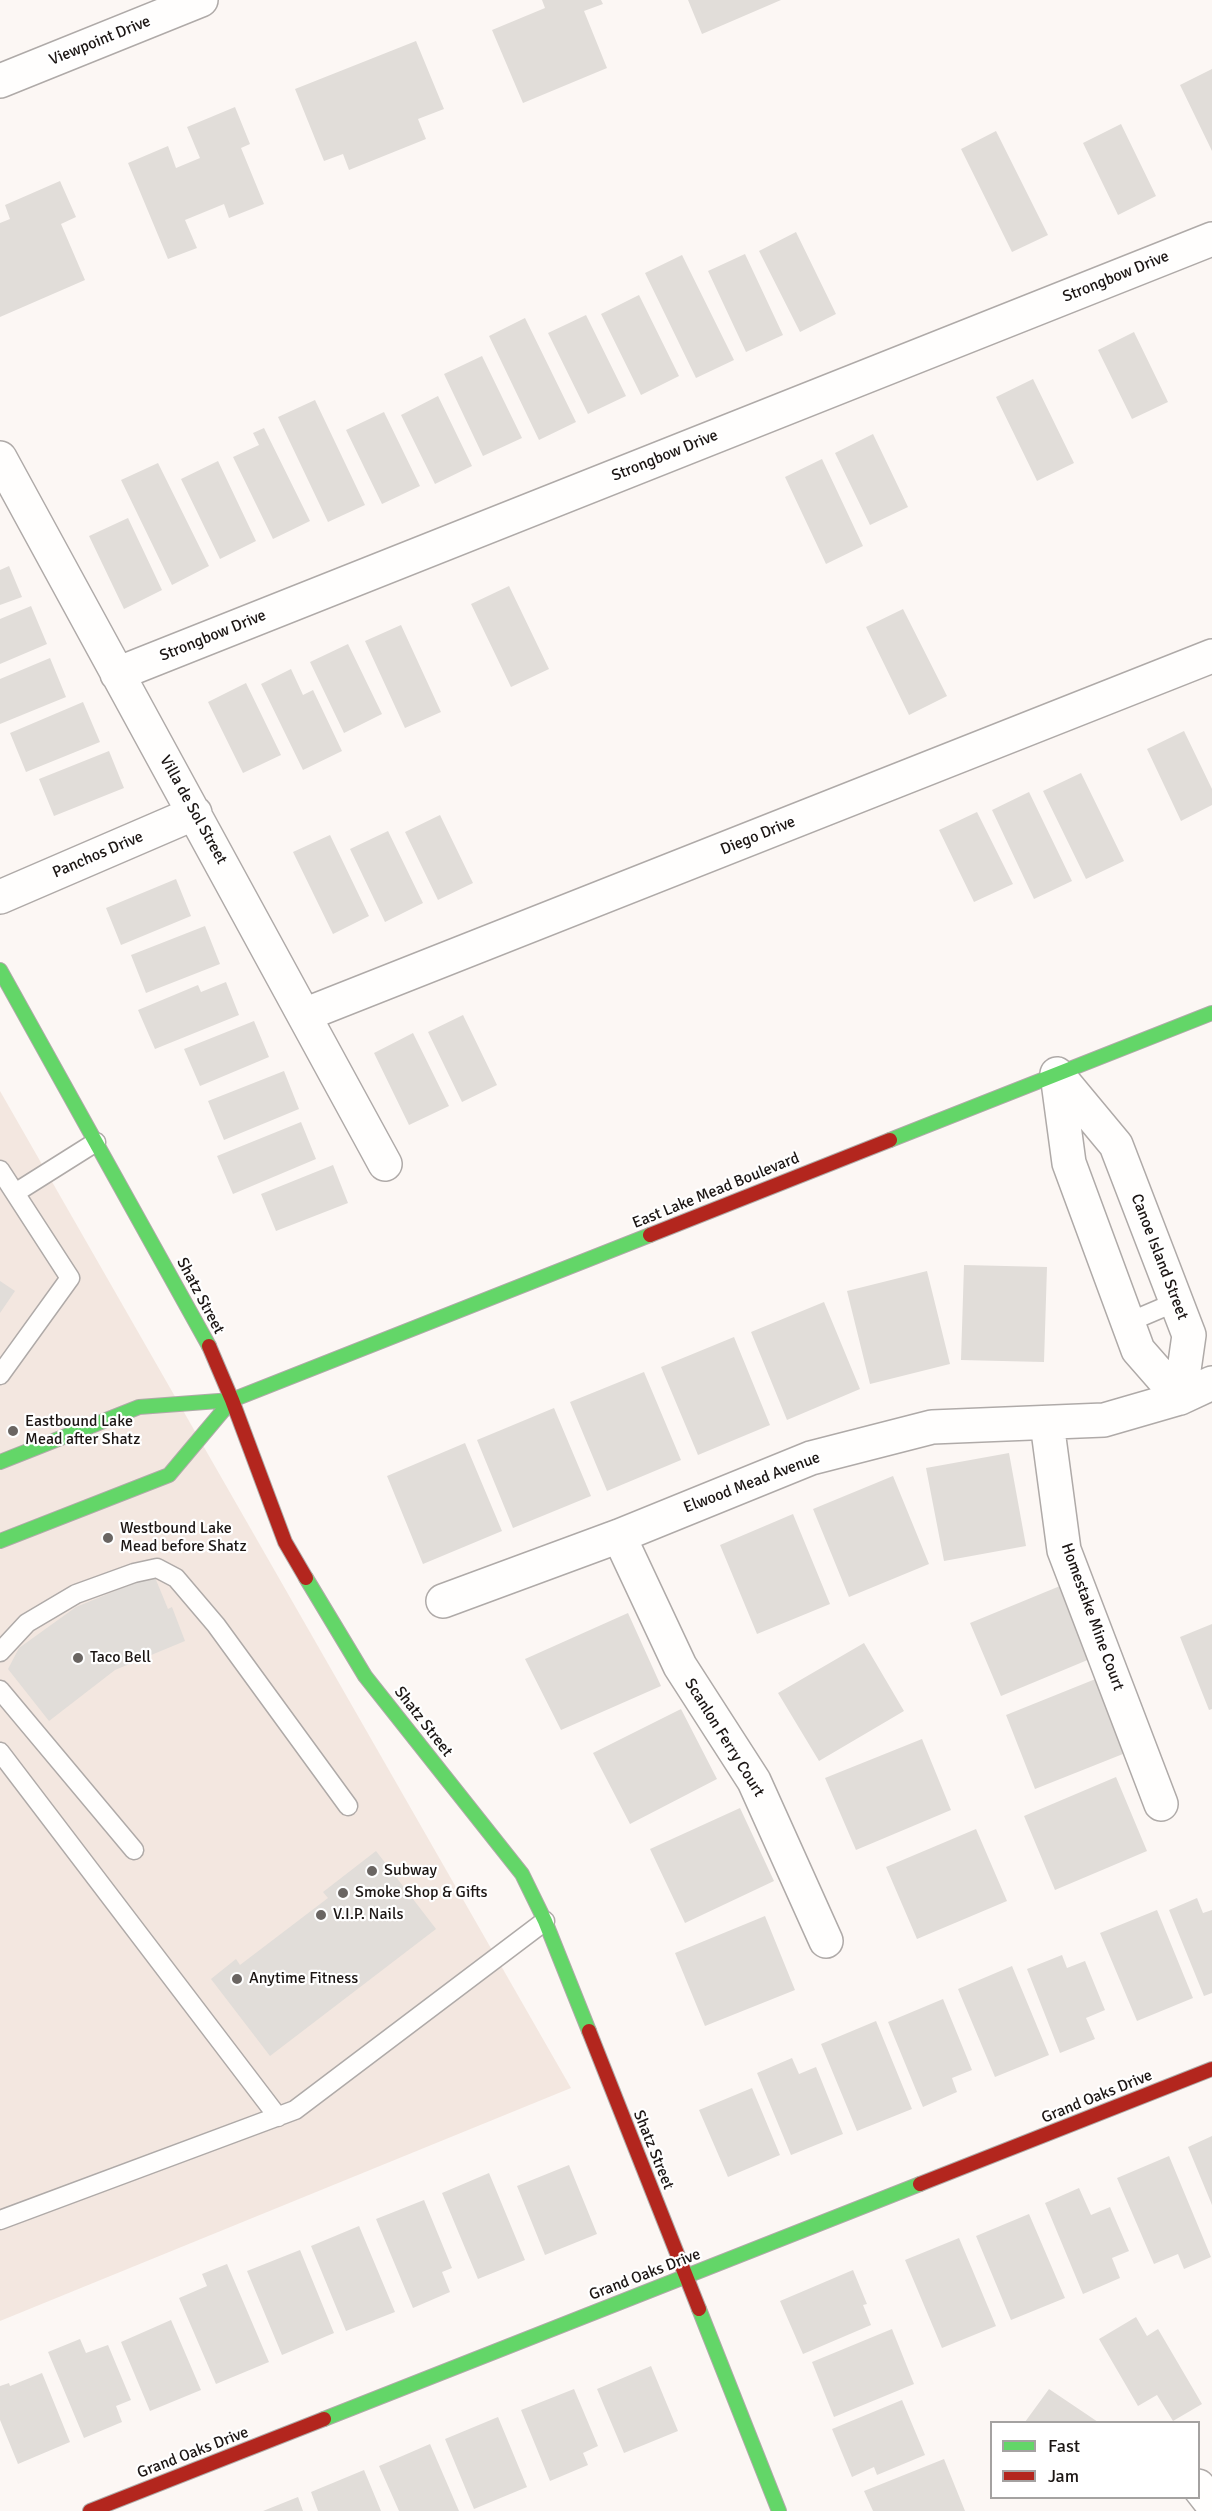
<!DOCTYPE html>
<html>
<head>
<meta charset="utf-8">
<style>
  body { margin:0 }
  #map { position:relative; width:1212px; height:2511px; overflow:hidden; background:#fcf7f4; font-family:Signika,sans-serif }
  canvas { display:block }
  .legend { position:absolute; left:990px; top:2421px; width:210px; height:78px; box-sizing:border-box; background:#fff; border:2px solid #a4a2a1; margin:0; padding:8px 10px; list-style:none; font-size:18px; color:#1c1614 }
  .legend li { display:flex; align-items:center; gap:12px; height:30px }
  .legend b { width:30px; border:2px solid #a4a2a1 }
</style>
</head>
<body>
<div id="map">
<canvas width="1212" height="2511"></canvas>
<ul class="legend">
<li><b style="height:8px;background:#63d668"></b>Fast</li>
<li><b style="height:8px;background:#b3261e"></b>Jam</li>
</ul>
</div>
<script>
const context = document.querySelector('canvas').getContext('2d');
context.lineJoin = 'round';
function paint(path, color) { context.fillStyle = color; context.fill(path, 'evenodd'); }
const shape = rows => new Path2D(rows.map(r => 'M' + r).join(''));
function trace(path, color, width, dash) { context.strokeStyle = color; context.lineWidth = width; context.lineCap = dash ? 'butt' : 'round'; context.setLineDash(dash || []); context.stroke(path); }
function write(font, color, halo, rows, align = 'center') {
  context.font = font + ' Signika,sans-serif'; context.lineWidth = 4.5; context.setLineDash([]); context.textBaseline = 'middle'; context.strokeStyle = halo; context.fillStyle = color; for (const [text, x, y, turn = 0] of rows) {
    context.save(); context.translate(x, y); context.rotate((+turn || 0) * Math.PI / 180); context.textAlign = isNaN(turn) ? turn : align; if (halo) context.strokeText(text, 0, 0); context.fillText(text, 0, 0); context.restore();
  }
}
paint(shape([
  [0,1091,571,2088,0,2321]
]), '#f3e7e0');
paint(shape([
  [542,0,601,0,603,4,584,11,607,68,523,103,492,30,545,8],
  [688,0,781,0,702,34],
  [416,41,444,109,418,119,426,139,349,170,343,154,324,161,295,89],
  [1212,69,1212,151,1180,85],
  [235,107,250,144,241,148,264,204,229,218,224,204,185,220,197,248,168,259,128,163,168,146,176,168,200,158,187,127],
  [1121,124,1156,196,1118,215,1083,143],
  [996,131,1048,235,1012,252,961,149],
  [60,181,76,217,61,224,85,280,0,317,0,223,10,219,5,205],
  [796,232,836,314,800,332,759,251],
  [745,254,783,335,746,352,708,271],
  [682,255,734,360,696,378,645,273],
  [639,295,679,376,641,395,601,314],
  [586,315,626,396,588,414,548,333],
  [525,318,576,422,539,440,489,336],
  [1134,332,1168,402,1132,419,1098,350],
  [482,356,522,438,483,456,444,374],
  [1033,379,1074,463,1037,481,996,397],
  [438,396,472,466,435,484,401,415],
  [315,400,365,505,328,522,278,417],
  [384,412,420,486,382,504,346,430],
  [264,428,310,521,273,539,233,457,259,445,253,433],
  [873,434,908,507,870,525,835,453],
  [822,459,863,546,826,564,785,477],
  [218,461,256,541,220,559,181,479],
  [158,463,209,566,172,585,121,480],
  [128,518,162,590,124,609,89,536],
  [9,566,22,597,0,605,0,570],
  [509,586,549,669,511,687,471,604],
  [31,606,47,644,0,664,0,619],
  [903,609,947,696,909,715,866,627],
  [401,625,441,712,405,728,365,641],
  [348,644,382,714,344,733,310,662],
  [50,658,66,697,0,724,0,679],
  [291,669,303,695,313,690,342,751,303,770,261,684],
  [246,683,281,755,243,773,208,702],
  [83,702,100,742,26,772,10,733],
  [1184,731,1212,789,1212,805,1181,821,1147,749],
  [109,751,124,788,54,816,39,779],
  [1081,773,1124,861,1086,879,1043,791],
  [1029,792,1072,881,1034,899,992,810],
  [977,812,1013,884,974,902,939,830],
  [440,815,473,883,438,900,405,832],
  [388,831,423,903,385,922,350,849],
  [330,835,369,916,333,934,293,852],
  [176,879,191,916,121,945,106,908],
  [205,926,220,964,146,993,131,955],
  [226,982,239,1015,155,1049,138,1010,198,985,201,992],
  [463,1015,497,1085,462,1102,428,1032],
  [254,1021,269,1057,200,1086,184,1049],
  [413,1033,449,1106,409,1125,374,1053],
  [284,1071,299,1109,224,1140,208,1101],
  [301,1122,316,1159,233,1194,217,1156],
  [333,1165,348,1203,276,1231,261,1194],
  [964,1265,1047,1267,1044,1362,961,1360],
  [927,1271,950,1364,870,1384,847,1291],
  [0,1281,15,1291,0,1313],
  [824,1302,860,1389,787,1420,751,1332],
  [734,1337,770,1425,698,1455,661,1367],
  [644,1372,681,1460,607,1491,570,1402],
  [554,1408,591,1496,513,1528,477,1440],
  [465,1443,502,1531,423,1564,387,1476],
  [1009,1453,1026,1546,944,1561,926,1468],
  [893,1476,929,1564,849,1597,813,1509],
  [793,1514,830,1604,757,1634,720,1545],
  [154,1575,168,1609,172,1607,185,1641,115,1670,49,1721,8,1669,19,1648,76,1607],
  [1060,1586,1090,1659,1001,1696,970,1623],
  [628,1613,661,1686,561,1730,525,1659],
  [1212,1624,1212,1709,1209,1710,1180,1637],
  [864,1643,904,1711,819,1761,778,1693],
  [1098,1678,1128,1752,1035,1789,1006,1715],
  [681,1709,717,1779,630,1824,593,1753],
  [922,1739,951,1810,856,1850,825,1778],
  [1116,1777,1147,1851,1055,1890,1024,1816],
  [740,1808,774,1881,685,1923,650,1849],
  [976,1829,1007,1901,917,1939,886,1867],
  [376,1851,436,1929,270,2056,211,1979,236,1959,240,1965,328,1898,323,1892],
  [1197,1898,1203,1913,1212,1910,1212,1993,1204,1996,1169,1910],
  [1157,1910,1193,1998,1137,2021,1100,1933],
  [765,1916,795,1990,705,2026,675,1953],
  [1062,1955,1067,1968,1085,1961,1105,2010,1086,2018,1095,2039,1060,2053,1027,1969],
  [1012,1966,1049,2055,995,2077,958,1989],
  [943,1999,972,2070,952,2078,957,2092,923,2107,888,2022],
  [876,2021,912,2109,857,2131,821,2044],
  [792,2058,799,2074,816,2067,843,2134,791,2155,757,2073],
  [752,2088,780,2155,728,2177,699,2110],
  [1212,2136,1212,2205,1188,2147],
  [1169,2156,1211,2257,1184,2269,1178,2254,1154,2264,1117,2178],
  [569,2165,597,2234,545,2255,517,2186],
  [489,2173,525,2260,478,2279,442,2193],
  [1079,2188,1091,2215,1110,2207,1129,2251,1112,2258,1120,2278,1083,2294,1045,2203],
  [424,2200,452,2268,442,2272,450,2292,413,2308,376,2219],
  [1029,2214,1065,2298,1011,2320,976,2236],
  [359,2226,395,2312,346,2331,311,2246],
  [959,2238,996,2326,942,2348,905,2260],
  [300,2250,334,2333,282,2355,247,2271],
  [227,2264,269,2362,216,2384,179,2298,207,2286,202,2274],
  [853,2270,867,2304,863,2305,871,2325,803,2354,780,2301],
  [1136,2317,1147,2336,1158,2329,1202,2404,1173,2421,1157,2395,1138,2406,1099,2339],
  [171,2320,201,2390,150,2411,121,2342],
  [892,2329,914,2384,834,2417,812,2362],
  [80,2339,86,2353,108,2345,131,2400,116,2406,122,2422,84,2438,48,2352],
  [651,2366,678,2431,624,2453,597,2389],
  [42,2373,70,2442,18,2464,0,2420,0,2386,9,2383,10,2386],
  [574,2389,598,2446,583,2453,588,2465,550,2481,521,2410],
  [1049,2389,1098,2422,1025,2422],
  [902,2400,925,2455,877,2475,874,2467,852,2477,832,2429],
  [498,2417,527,2487,474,2509,445,2439],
  [430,2444,459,2511,399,2511,379,2466],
  [944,2459,965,2511,873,2511,864,2491],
  [364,2470,381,2511,318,2511,311,2492],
  [298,2497,303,2511,263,2511]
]), '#e1ddd9');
const lane = shape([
  [0,1170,70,1278,0,1375],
  [15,1193,96,1142],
  [1129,1322,1176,1302],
  [0,1652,27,1623,76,1594,134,1573,157,1568,176,1578,216,1625,348,1806],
  [0,1690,134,1850],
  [0,1752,278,2117],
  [0,2220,295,2110,545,1921]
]);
const street = shape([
  [0,81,201,0],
  [0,458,385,1164],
  [117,674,1212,239],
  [0,897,195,813],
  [304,1015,1212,656],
  [1057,1074,1116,1145,1189,1335,1180,1398],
  [1057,1074,1069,1163,1138,1350,1180,1398],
  [1047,1423,1064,1550,1161,1804],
  [619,1536,680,1666,754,1781,826,1941],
  [443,1601,619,1536,811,1458,932,1427,1104,1420,1180,1398,1212,1383],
  [1198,2486,1212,2504]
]);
const fast = shape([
  [0,970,209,1346],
  [890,1140,1212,1013],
  [0,1462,139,1407,232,1400,650,1235],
  [0,1541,169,1475,232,1400],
  [306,1578,365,1676,522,1874,545,1921,589,2031],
  [699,2309,779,2511],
  [324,2419,920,2184]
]);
const jam = shape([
  [650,1235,890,1140],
  [209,1346,232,1400,285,1542,306,1578],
  [589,2031,699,2309],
  [920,2184,1212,2069],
  [90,2511,324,2419]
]);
trace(lane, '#afaaa8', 21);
trace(street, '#afaaa8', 36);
trace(fast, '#afaaa8', 16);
trace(jam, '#afaaa8', 16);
trace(lane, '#fffefd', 18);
trace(street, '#fffefd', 33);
trace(fast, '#63d668', 14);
trace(jam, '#b3261e', 14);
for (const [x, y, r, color] of [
  [13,1431,6,"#6a6562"],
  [108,1538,6,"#6a6562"],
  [78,1658,6,"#6a6562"],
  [372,1871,6,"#6a6562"],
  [343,1893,6,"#6a6562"],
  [321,1915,6,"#6a6562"],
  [237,1979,6,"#6a6562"]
]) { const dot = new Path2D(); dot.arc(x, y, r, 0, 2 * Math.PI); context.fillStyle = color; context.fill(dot); trace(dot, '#fff', 2); }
write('16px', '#1c1614', '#fff', [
  ["Viewpoint Drive",100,41,-22],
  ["Strongbow Drive",1116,277,-22],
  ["Strongbow Drive",665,456,-22],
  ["Strongbow Drive",213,636,-22],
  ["Villa de Sol Street",193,810,61],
  ["Diego Drive",758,836,-22],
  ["Panchos Drive",98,855,-23],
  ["East Lake Mead Boulevard",716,1191,-22],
  ["Canoe Island Street",1159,1257,69],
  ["Shatz Street",200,1296,62],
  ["Elwood Mead Avenue",752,1483,-21],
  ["Homestake Mine Court",1092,1617,70],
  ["Shatz Street",423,1722,52],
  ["Scanlon Ferry Court",724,1738,58],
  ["Grand Oaks Drive",1097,2097,-22],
  ["Shatz Street",653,2150,68],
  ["Grand Oaks Drive",645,2275,-21],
  ["Grand Oaks Drive",193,2453,-21]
]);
write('16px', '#1c1614', '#fff', [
  ["Eastbound Lake",25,1422],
  ["Mead after Shatz",25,1440],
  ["Westbound Lake",120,1529],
  ["Mead before Shatz",120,1547],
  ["Taco Bell",90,1658],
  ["Subway",384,1871],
  ["Smoke Shop & Gifts",355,1893],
  ["V.I.P. Nails",333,1915],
  ["Anytime Fitness",249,1979]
], 'left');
</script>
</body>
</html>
